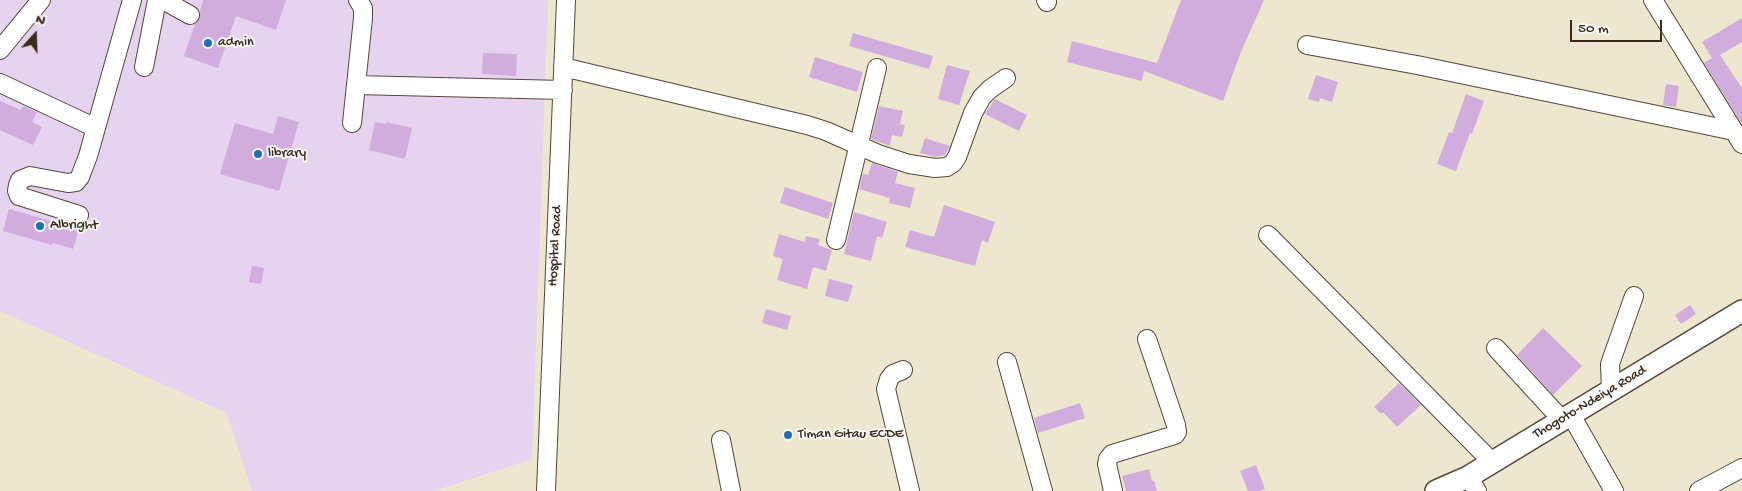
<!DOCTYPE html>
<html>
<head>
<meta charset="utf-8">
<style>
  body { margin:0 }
  #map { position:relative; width:1742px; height:491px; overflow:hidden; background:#ede7cf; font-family:"Gochi Hand",sans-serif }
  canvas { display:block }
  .north { position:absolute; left:10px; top:10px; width:50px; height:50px; -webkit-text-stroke:4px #f6f6f2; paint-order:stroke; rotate:20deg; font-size:14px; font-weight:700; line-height:20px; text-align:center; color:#3b2a1e }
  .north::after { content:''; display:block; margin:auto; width:18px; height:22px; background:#3b2a1e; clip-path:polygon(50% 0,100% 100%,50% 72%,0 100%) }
  .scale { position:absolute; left:1570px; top:20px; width:92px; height:22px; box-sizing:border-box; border:2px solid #3b2a1e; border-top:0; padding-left:6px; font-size:15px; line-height:18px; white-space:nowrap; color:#3b2a1e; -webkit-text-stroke:4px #f6f6f2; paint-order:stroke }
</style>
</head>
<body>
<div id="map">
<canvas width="1742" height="491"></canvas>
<div class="north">N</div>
<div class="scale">50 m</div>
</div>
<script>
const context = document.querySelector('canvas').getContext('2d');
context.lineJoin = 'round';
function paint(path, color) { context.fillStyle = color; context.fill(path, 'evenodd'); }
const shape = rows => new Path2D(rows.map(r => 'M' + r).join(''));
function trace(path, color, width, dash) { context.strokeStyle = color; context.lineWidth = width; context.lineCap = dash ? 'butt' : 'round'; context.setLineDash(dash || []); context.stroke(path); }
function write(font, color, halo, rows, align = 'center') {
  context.font = font + ' "Gochi Hand",sans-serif'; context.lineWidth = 4; context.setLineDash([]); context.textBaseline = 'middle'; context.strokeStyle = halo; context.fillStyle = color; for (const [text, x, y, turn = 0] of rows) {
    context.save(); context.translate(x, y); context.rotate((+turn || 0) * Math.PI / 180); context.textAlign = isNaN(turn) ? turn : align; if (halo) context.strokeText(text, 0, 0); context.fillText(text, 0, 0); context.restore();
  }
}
paint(shape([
  [0,0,548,0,532,459,434,491,252,491,227,413,0,311]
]), '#e5d3f0');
paint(shape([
  [203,0,286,0,276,30,236,16,218,68,184,56,195,24,199,20,200,11],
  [1181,0,1264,0,1241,52,1223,101,1144,71,1142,81,1067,62,1072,41,1157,63],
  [1742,18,1742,42,1720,55,1742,88,1742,124,1704,63,1712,58,1702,42],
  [853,33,933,56,929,69,849,46],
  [483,53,517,54,516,76,482,74],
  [815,57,863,72,857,92,809,77],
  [947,65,970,71,959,105,938,99],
  [1316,75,1338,82,1332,102,1320,98,1319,102,1308,99],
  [1666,84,1679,86,1676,107,1663,105],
  [1466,94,1484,101,1472,134,1470,133,1456,171,1437,164,1449,132,1452,133],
  [995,99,1027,115,1019,131,985,114],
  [0,101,21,110,23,106,37,112,32,122,42,127,33,145,0,130],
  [879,106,903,111,900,124,905,125,902,137,892,135,890,146,871,139],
  [278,116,299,122,279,191,220,174,235,123,273,134],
  [375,122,386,124,386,122,412,128,405,159,369,150],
  [925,138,950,146,945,155,935,157,920,153],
  [872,163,898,172,895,183,915,188,910,208,889,203,890,198,859,189,863,174,868,175],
  [785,187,833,203,828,219,780,203],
  [944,205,995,222,988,243,982,240,975,266,905,247,910,230,934,237],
  [9,209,79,229,73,249,53,243,52,245,3,231],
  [854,212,887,222,882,238,877,236,871,261,844,254],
  [779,234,805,242,806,236,820,239,818,245,832,250,826,271,813,267,807,289,777,280,783,259,773,256],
  [252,266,264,268,261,284,249,282],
  [829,279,853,285,848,302,825,296],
  [1690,305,1696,314,1681,324,1675,315],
  [766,309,791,316,787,330,762,323],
  [1543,328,1582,366,1553,395,1517,355],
  [1399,383,1421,405,1397,427,1383,412,1381,414,1374,407],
  [1080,403,1085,418,1038,433,1034,418],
  [1256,465,1265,489,1259,491,1248,491,1240,471],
  [1149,469,1152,481,1154,480,1157,491,1126,491,1122,476]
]), '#d1addd');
const minor = shape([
  [163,0,190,15],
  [1046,0,1047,2],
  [1653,0,1742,144],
  [1307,45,1417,65,1734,131],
  [0,50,41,0],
  [144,67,157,0],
  [563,67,807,125,826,131,878,154,909,164,935,168,947,167,953,163,957,157,973,113,982,97,990,89,1006,78],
  [0,83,96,128],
  [356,85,563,90],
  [352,123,363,18,363,8,358,0],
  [79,215,19,196,17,191,18,185,20,180,30,176,68,183,76,182,80,177,88,156,132,0],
  [1268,235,1492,462],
  [836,240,877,68],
  [1496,348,1562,420],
  [1007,362,1043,491],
  [903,370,893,374,889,379,886,389,910,491],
  [1611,391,1610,364,1634,296],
  [1571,415,1614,491],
  [721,440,731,491],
  [1468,477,1477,491],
  [546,491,566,0],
  [1113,491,1107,464,1108,459,1112,454,1175,435,1177,432,1176,425,1147,339],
  [1699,491,1742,468]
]);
const major = shape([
  [1436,491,1468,477,1742,311]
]);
trace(minor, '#564639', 20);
trace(major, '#564639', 24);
trace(minor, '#fff', 18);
trace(major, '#fff', 21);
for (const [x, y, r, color] of [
  [208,43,5,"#1f6fb2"],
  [258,154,5,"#1f6fb2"],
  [40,226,5,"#1f6fb2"],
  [788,435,5,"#1f6fb2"]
]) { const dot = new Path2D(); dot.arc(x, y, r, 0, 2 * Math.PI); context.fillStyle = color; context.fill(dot); trace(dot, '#f6f6f2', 2); }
write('14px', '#3b2a1e', '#f6f6f2', [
  ["admin",218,43],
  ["library",268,154],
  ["Albright",50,226],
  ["Timan Gitau ECDE",798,435]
], 'left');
write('14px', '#3b2a1e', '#f6f6f2', [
  ["Hospital Road",556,246,-87],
  ["Thogoto-Ndeiya Road",1590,403,-31]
]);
</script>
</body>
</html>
